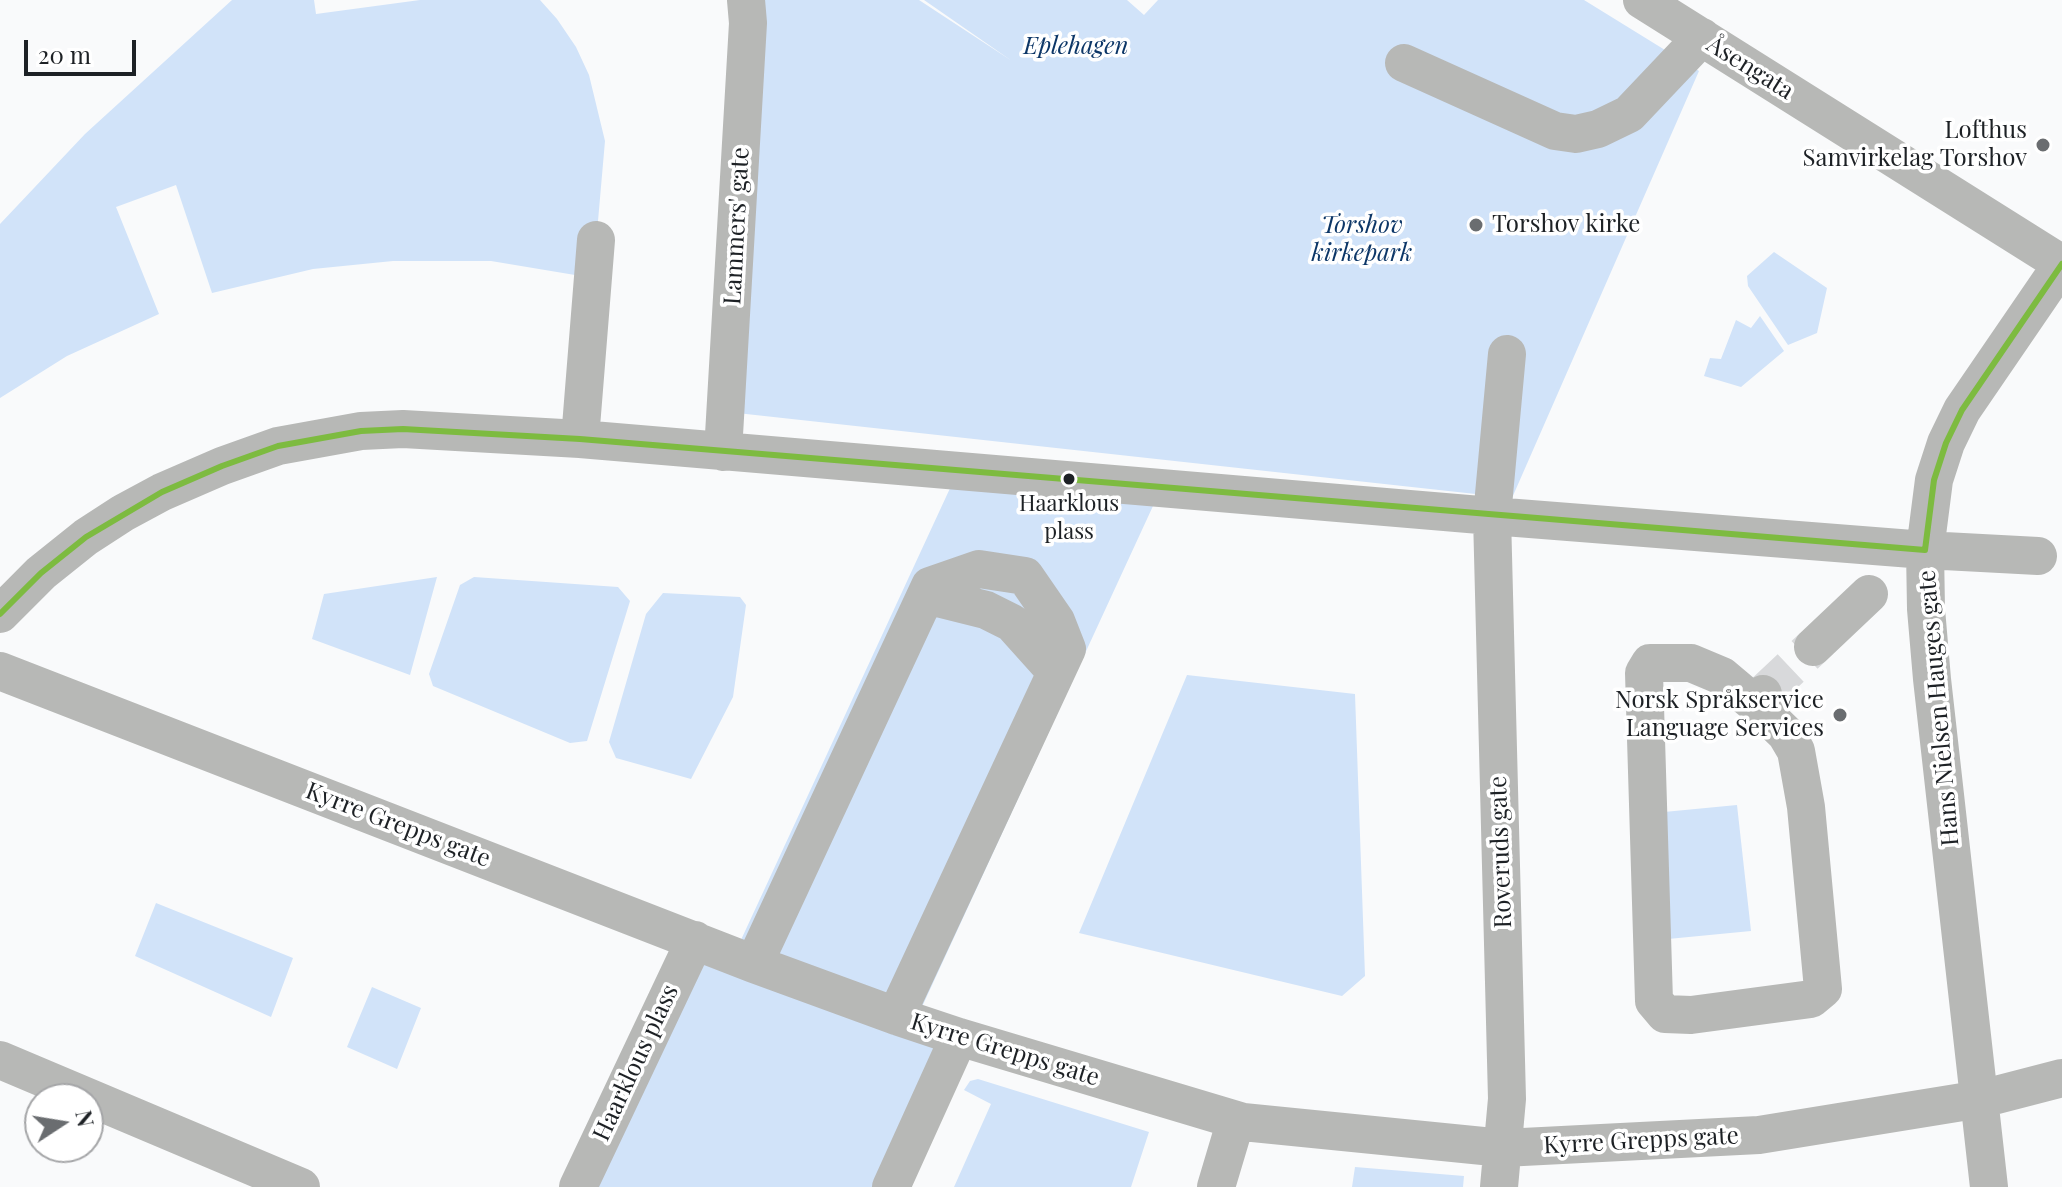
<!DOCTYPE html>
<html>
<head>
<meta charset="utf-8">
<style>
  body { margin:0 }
  #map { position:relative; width:2062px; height:1187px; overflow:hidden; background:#f9fafb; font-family:"Playfair Display",serif }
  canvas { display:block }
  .north { position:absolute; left:24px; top:1083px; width:80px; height:80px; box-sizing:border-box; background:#fff; border:2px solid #a5a6a8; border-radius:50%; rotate:78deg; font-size:22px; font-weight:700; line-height:32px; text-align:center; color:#1d2125 }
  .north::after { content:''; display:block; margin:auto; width:28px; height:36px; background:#6a6d70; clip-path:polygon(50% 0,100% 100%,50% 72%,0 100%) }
  .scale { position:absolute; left:24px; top:40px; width:112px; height:36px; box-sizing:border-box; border:4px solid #1d2125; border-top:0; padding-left:10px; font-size:24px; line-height:28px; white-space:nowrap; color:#1d2125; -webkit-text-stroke:6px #fff; paint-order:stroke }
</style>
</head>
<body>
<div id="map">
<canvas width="2062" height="1187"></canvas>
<div class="north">N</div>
<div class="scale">20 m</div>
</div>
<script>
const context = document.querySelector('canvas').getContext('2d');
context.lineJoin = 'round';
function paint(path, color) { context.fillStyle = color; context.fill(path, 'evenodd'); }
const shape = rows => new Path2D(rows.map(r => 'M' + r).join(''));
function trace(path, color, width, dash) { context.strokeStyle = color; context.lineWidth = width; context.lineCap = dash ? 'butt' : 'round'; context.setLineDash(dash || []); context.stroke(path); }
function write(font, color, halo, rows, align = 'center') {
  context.font = font + ' "Playfair Display",serif'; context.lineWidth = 7; context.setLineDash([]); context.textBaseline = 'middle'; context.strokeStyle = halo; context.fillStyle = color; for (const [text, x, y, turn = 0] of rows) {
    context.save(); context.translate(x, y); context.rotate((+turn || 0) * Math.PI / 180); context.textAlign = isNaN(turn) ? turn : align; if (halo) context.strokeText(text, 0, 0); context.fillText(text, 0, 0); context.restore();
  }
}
paint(shape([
  [232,0,314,0,316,14,420,0,540,0,557,19,576,47,589,75,605,141,593,278,491,261,393,261,313,269,212,293,176,185,116,207,159,314,67,356,0,398,0,224,85,134],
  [749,0,919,0,1012,61,924,0,1127,0,1144,15,1158,0,1584,0,1699,71,1512,498,737,413],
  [1774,252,1827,288,1817,333,1788,345,1748,286,1747,276],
  [1760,316,1784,351,1741,387,1704,376,1710,358,1721,359,1736,320,1751,328],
  [952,484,1153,506,915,1022,959,1037,894,1187,585,1187,695,940,734,955],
  [437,577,410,675,312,639,324,594],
  [474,577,618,587,630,601,587,741,570,743,433,686,429,674,460,585],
  [663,593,740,597,746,605,733,697,691,779,616,758,609,742,646,614],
  [1187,675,1355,694,1365,976,1342,996,1079,933],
  [1737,805,1751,931,1668,939,1664,812],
  [156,903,293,958,271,1017,135,956],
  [372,987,421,1008,397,1069,347,1047],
  [978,1079,1149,1132,1131,1187,954,1187,991,1104,964,1090,970,1081],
  [1355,1167,1464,1176,1463,1187,1352,1187]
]), '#d1e3f9');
trace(shape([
  [1763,694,1813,647]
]), '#d8d9db', 38, [38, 19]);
trace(shape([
  [1642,0,2062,264],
  [1404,63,1555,131,1576,134,1598,129,1629,114,1702,37],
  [580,439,596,240],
  [723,452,748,23,746,0],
  [926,595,986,610,1012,623,1056,672],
  [0,614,41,573,86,537,123,513,162,492,222,466,278,446,361,431,403,429,580,439,1492,516,1925,550,2038,556],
  [1813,647,1869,594],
  [0,671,754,964,896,1016,959,1037,1243,1122,1503,1148,1759,1135,1981,1099,2062,1078],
  [1754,703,1722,676,1691,663,1650,663,1644,673,1654,1001,1665,1014,1691,1015,1811,999,1823,989,1806,807,1796,751,1786,734,1754,703,1763,694],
  [754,964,930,586,979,569,1025,576,1056,621,1067,649,896,1016],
  [0,1060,301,1187],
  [578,1187,695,940],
  [891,1187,959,1037],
  [1216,1187,1236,1120],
  [1499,1187,1507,1099,1492,516,1507,354],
  [1989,1187,1932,679,1926,609,1925,550,1934,480,1946,443,1962,410,2062,264]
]), '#b7b8b6', 38);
trace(shape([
  [1925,550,1934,480,1946,443,1962,410,2062,264],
  [0,614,41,573,86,537,162,492,222,466,278,446,361,431,403,429,580,439,1925,550]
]), '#7dbb40', 6);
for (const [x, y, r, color] of [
  [2043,145,8,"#6a6d70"],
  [1476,225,8,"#6a6d70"],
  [1069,479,7,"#1d2125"],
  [1840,715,8,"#6a6d70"]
]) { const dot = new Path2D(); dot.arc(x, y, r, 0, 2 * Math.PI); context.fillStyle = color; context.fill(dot); trace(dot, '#fff', 3); }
write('22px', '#1d2125', '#fff', [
  ["Haarklous",1069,504],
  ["plass",1069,532]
]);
write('italic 24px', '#0c3667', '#fff', [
  ["Eplehagen",1076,47],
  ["Torshov",1362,226],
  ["kirkepark",1362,254]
]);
write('24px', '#1d2125', '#fff', [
  ["Åsengata",1750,68,32],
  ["Lammers' gate",737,226,-87],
  ["Hans Nielsen Hauges gate",1939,708,-95],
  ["Kyrre Grepps gate",398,825,21],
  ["Roveruds gate",1501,852,-92],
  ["Kyrre Grepps gate",1005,1050,17],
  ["Haarklous plass",636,1063,-65],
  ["Kyrre Grepps gate",1641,1141,-3]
]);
write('24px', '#1d2125', '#fff', [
  ["Lofthus",2027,131],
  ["Samvirkelag Torshov",2027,159],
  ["Torshov kirke",1492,225,"left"],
  ["Norsk Språkservice",1824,701],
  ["Language Services",1824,729]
], 'right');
</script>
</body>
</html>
